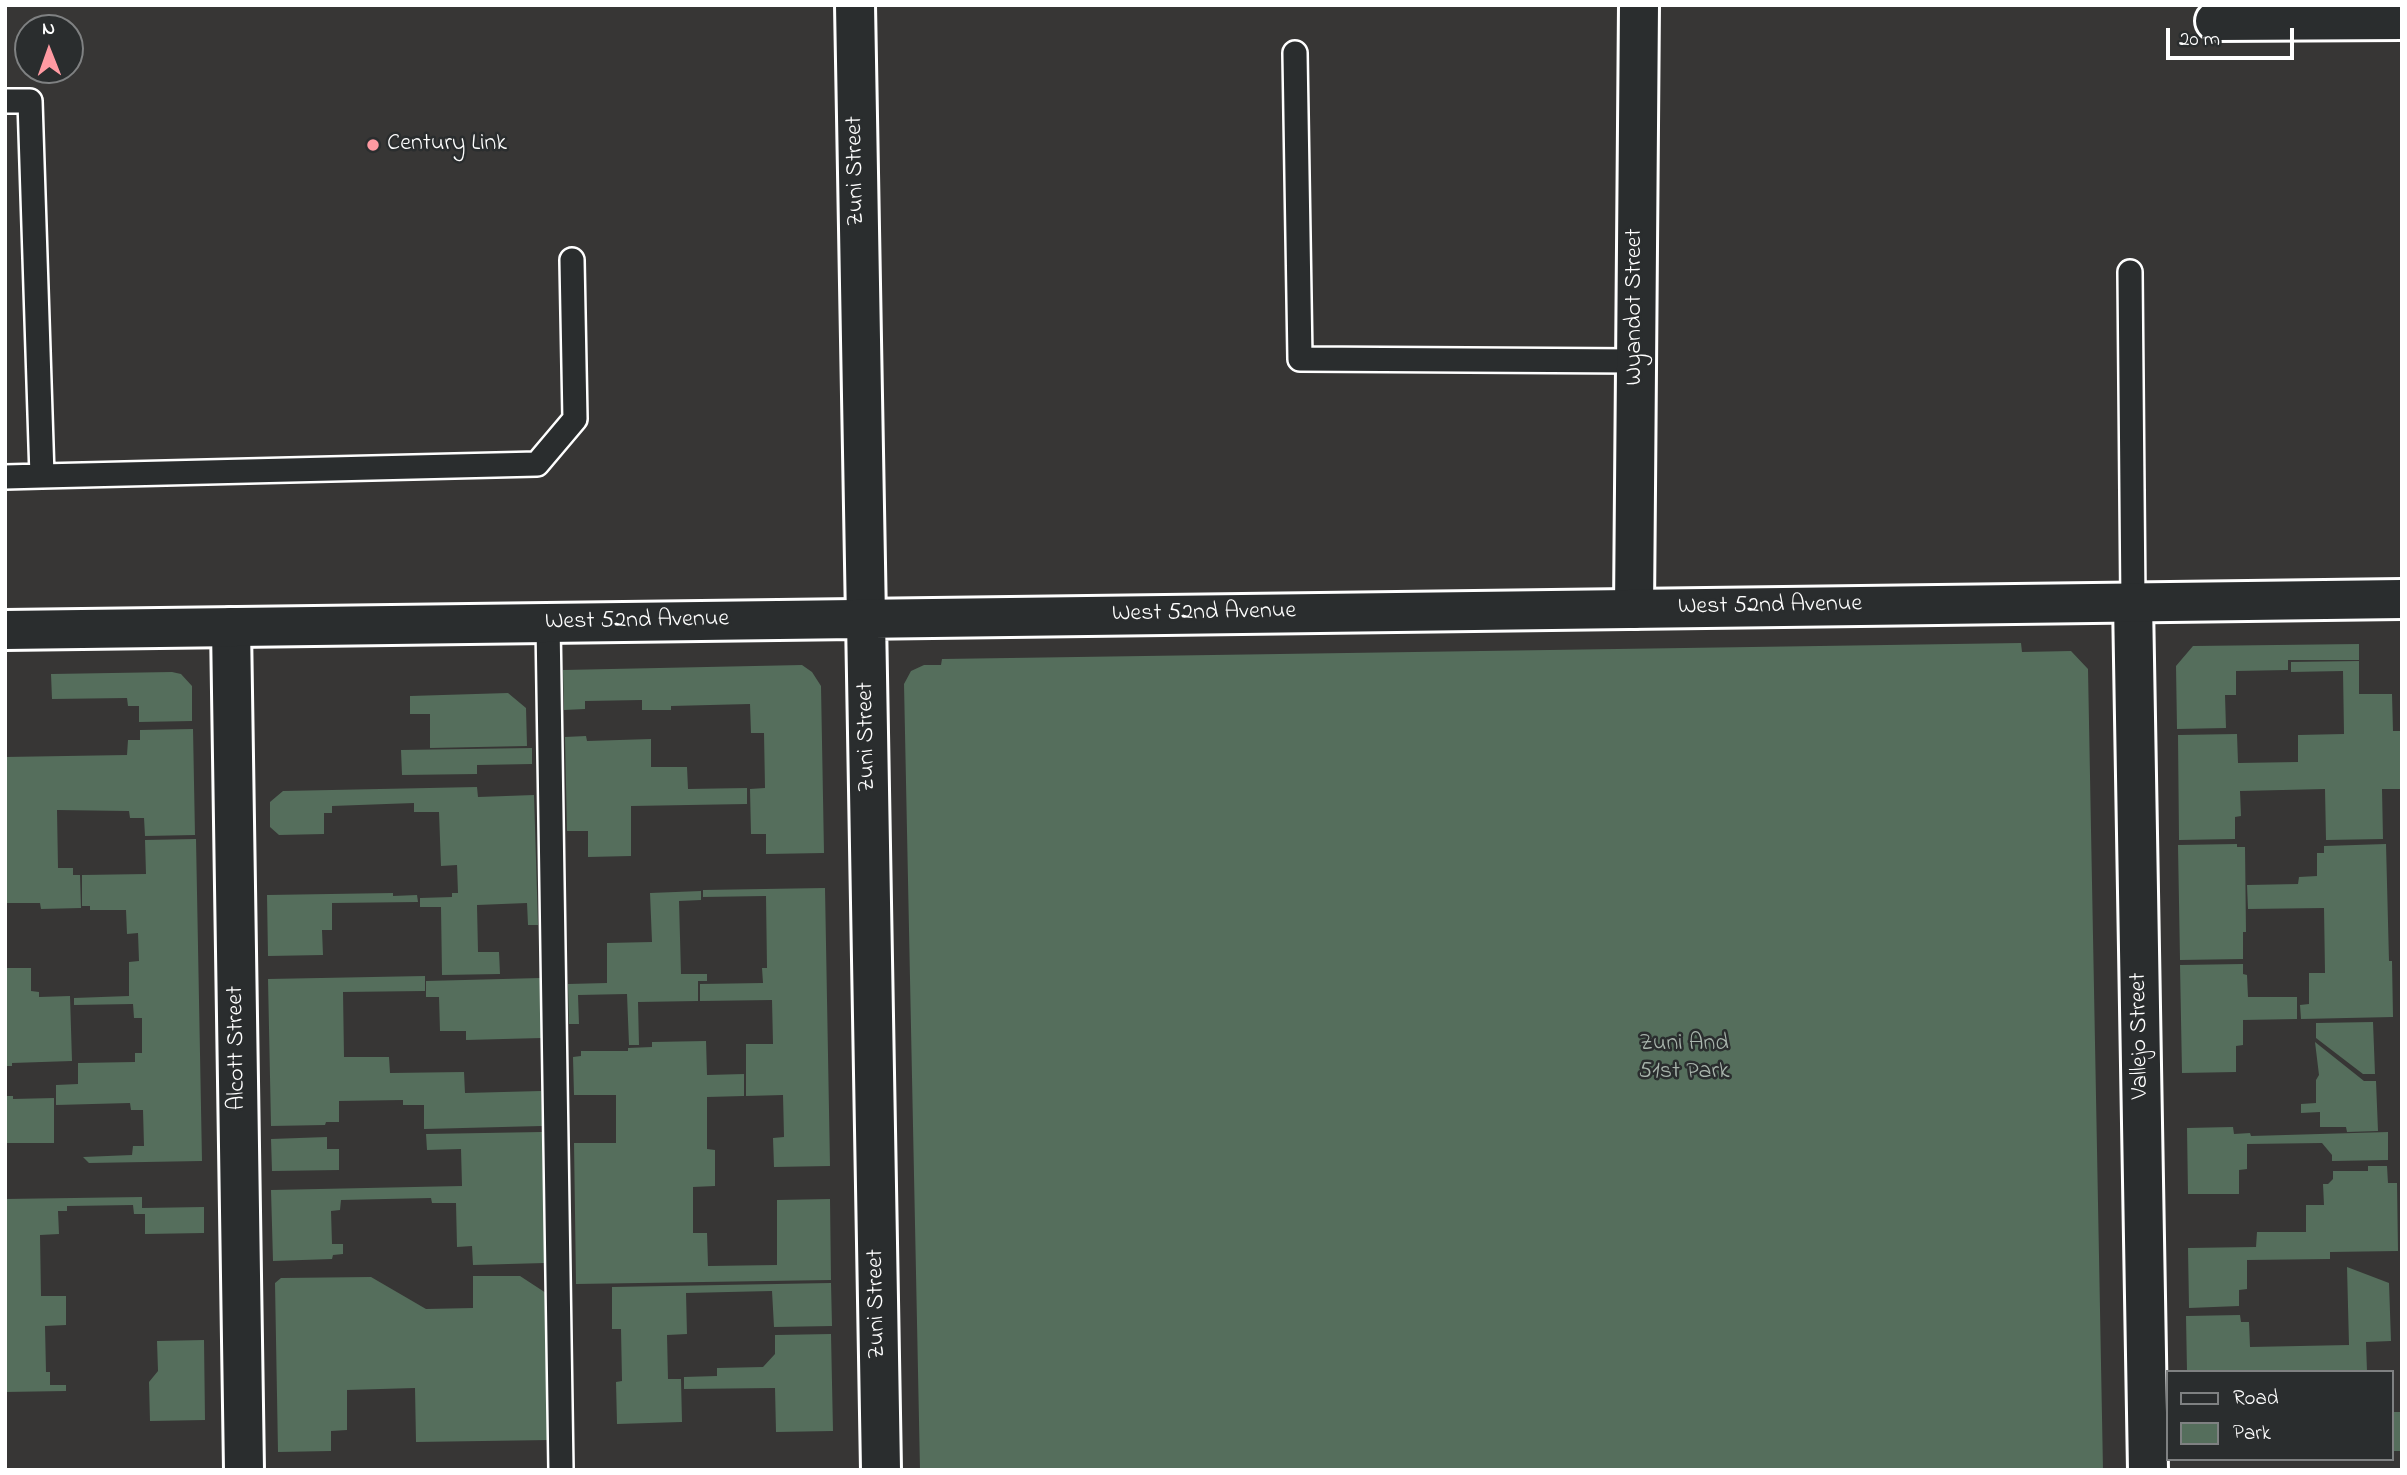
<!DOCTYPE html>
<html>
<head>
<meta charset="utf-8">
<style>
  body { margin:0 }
  #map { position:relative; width:2407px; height:1475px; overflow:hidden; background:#373635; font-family:"Indie Flower",sans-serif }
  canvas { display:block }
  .frame { position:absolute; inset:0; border:7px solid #fff; pointer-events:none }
  .legend { position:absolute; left:2166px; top:1370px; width:228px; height:91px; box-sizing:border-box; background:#2a2d2e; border:2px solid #7f8182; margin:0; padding:9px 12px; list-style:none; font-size:21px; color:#fff }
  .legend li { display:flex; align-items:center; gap:14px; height:35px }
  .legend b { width:35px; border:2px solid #7f8182 }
  .north { position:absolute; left:14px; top:14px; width:70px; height:70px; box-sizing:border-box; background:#2a2d2e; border:2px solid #7f8182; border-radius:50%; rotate:359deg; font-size:19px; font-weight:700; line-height:28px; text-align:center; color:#fff }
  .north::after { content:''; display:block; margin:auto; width:24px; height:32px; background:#ff9aa2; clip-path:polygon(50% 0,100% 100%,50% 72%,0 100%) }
  .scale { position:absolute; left:2166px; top:28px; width:128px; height:32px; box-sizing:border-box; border:4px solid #fff; border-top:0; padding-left:9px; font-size:21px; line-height:24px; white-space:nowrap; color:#fff; -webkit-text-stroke:5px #2a2d2e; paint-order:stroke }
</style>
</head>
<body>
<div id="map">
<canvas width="2407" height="1475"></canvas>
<div class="frame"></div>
<ul class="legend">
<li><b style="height:9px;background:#2a2d2e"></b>Road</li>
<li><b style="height:19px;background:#556e5c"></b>Park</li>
</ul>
<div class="north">N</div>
<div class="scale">20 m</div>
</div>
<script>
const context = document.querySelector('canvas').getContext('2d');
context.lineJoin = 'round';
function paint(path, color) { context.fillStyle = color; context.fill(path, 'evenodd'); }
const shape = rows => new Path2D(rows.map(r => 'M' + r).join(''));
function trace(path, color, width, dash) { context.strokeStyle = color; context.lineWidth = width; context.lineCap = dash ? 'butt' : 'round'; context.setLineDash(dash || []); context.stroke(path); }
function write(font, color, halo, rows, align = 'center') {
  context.font = font + ' "Indie Flower",sans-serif'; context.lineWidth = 5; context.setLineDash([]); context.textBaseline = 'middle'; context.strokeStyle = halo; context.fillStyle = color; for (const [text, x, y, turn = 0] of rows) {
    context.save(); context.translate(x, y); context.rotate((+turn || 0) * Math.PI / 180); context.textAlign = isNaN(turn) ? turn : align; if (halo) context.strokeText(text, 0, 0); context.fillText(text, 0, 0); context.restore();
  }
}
paint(shape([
  [2021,643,2022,652,2071,651,2088,669,2103,1470,920,1470,904,684,911,671,924,665,941,665,942,659],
  [2359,644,2359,660,2288,660,2288,670,2236,671,2236,695,2225,695,2226,728,2177,729,2176,666,2193,646],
  [2359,661,2359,694,2392,694,2393,731,2402,731,2402,789,2382,789,2383,839,2326,840,2325,789,2240,791,2241,816,2235,817,2235,839,2179,840,2178,735,2237,734,2238,763,2298,762,2298,735,2344,734,2343,671,2291,672,2291,662],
  [802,665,812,672,821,686,824,853,766,854,766,834,751,834,750,789,765,788,764,733,751,733,750,704,671,706,671,710,642,710,642,700,585,701,585,709,564,710,563,670],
  [172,672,181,674,192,686,192,721,139,722,139,706,128,706,127,698,52,699,51,674],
  [508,693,526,708,527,746,430,748,430,714,410,714,410,696],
  [193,729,195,835,145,836,144,818,130,818,129,811,57,810,58,868,73,868,73,875,80,875,81,908,41,909,40,903,5,903,5,757,127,755,128,740,140,740,140,730],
  [586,736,587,741,651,739,651,767,687,767,688,789,747,788,747,804,631,806,631,856,588,857,588,831,567,831,565,737],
  [532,748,532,764,477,765,477,774,402,775,401,750],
  [477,787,478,797,534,795,538,925,528,925,527,903,477,905,478,952,499,952,500,974,442,975,441,907,420,907,420,898,452,897,452,893,458,893,457,865,441,866,439,812,414,812,414,803,332,806,332,813,324,813,324,834,279,835,270,827,270,802,283,791],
  [196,839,202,1161,89,1163,83,1157,132,1155,133,1146,144,1146,143,1110,131,1110,130,1103,56,1105,56,1085,78,1084,78,1063,135,1062,135,1053,142,1053,142,1018,134,1018,133,1004,74,1005,74,998,129,996,129,962,139,961,138,933,127,934,126,910,90,910,90,906,82,906,82,875,146,874,145,840],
  [2237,844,2237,847,2245,847,2246,932,2243,932,2243,959,2180,960,2178,845],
  [2386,844,2389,961,2392,961,2393,1017,2301,1019,2300,1005,2309,1004,2309,973,2325,973,2324,908,2248,909,2247,885,2298,884,2299,877,2317,876,2317,853,2324,853,2324,846],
  [825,888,830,1166,774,1167,773,1138,784,1137,783,1095,746,1096,746,1044,773,1044,772,1000,700,1001,700,984,763,983,762,968,767,968,766,896,703,897,703,890],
  [701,891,701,900,679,901,681,974,707,974,707,981,698,981,698,1001,638,1002,639,1045,629,1045,627,994,578,995,579,1024,569,1024,568,984,607,983,607,943,652,942,650,893],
  [393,893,393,896,417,895,418,902,332,903,332,930,322,930,323,955,268,956,267,895],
  [2243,964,2243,974,2247,975,2248,997,2297,997,2297,1019,2243,1020,2243,1045,2236,1046,2236,1072,2182,1073,2180,965],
  [5,968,31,968,31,991,39,992,39,997,70,996,72,1061,12,1063,12,1066,5,1066],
  [425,976,425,991,343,992,344,1057,389,1057,390,1073,464,1072,465,1093,541,1091,542,1126,424,1129,424,1105,403,1105,403,1100,339,1101,339,1122,326,1122,325,1125,271,1126,268,979],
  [540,978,542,1038,466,1040,466,1031,440,1031,439,997,426,997,426,981],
  [2373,1022,2375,1074,2363,1074,2316,1038,2316,1023],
  [706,1041,707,1075,744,1074,744,1096,707,1097,707,1149,715,1150,715,1186,693,1187,693,1233,707,1233,708,1266,777,1265,777,1200,830,1199,831,1280,576,1284,574,1143,616,1143,616,1095,574,1095,573,1057,581,1056,581,1051,628,1051,628,1048,652,1047,652,1042],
  [2315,1042,2364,1081,2376,1081,2378,1131,2347,1132,2346,1127,2320,1127,2320,1112,2301,1113,2301,1104,2316,1103,2316,1080,2319,1075],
  [5,1096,13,1096,13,1099,54,1098,54,1143,7,1143],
  [2233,1127,2234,1134,2250,1133,2251,1136,2388,1132,2388,1160,2332,1161,2332,1155,2322,1143,2247,1144,2247,1169,2239,1170,2239,1194,2188,1194,2187,1128],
  [542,1132,545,1263,473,1265,472,1246,457,1247,456,1203,432,1203,431,1198,341,1200,340,1210,331,1211,332,1244,343,1244,343,1254,333,1255,332,1259,273,1261,271,1190,462,1186,461,1149,427,1150,426,1134],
  [327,1137,327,1149,339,1149,339,1170,272,1171,271,1139],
  [2368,1166,2387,1166,2388,1183,2397,1183,2398,1251,2330,1252,2330,1259,2247,1260,2247,1289,2239,1290,2239,1306,2189,1308,2188,1248,2256,1247,2257,1232,2306,1232,2306,1205,2324,1205,2323,1184,2328,1184,2333,1179,2333,1171,2368,1171],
  [142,1197,142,1208,204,1207,204,1233,145,1234,145,1214,134,1214,133,1205,67,1206,67,1211,58,1211,59,1234,40,1235,41,1296,66,1296,66,1325,45,1326,46,1372,50,1372,50,1385,66,1385,66,1391,5,1392,5,1199],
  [2347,1267,2389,1283,2391,1341,2366,1342,2367,1372,2187,1372,2186,1316,2240,1315,2241,1322,2249,1322,2250,1347,2349,1345],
  [473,1276,520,1276,546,1293,550,1440,416,1442,415,1388,347,1390,347,1430,331,1431,331,1451,278,1452,275,1283,281,1278,371,1277,426,1309,473,1308],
  [831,1283,832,1326,774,1327,772,1291,686,1293,687,1334,667,1335,668,1379,681,1379,682,1422,617,1424,616,1382,622,1381,621,1329,612,1329,612,1287],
  [831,1334,833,1431,776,1432,775,1388,684,1389,684,1377,717,1376,717,1368,763,1367,775,1354,775,1335],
  [204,1340,205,1420,150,1421,149,1382,158,1371,157,1341],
  [2391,1412,2402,1412,2402,1451,2391,1451]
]), '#556e5c');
const lane = shape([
  [1295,53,1300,359,1636,361],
  [5,101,30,101,42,476,5,477],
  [2130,272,2133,602],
  [42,476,537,464,575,419,572,260],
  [548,623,561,1470]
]);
const street = shape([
  [855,5,866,619],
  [2215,21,2402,20],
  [2133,602,2148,1470],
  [1634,609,1639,5],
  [231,627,244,1470]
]);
const secondary = shape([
  [866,619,881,1470],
  [5,630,2402,599]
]);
trace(lane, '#fff', 28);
trace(street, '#fff', 44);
trace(secondary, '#fff', 44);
trace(lane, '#2a2d2e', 23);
trace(street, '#2a2d2e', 38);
trace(secondary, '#2a2d2e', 38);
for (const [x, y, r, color] of [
  [373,145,7,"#ff9aa2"]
]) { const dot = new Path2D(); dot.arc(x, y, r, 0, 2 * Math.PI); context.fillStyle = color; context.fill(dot); trace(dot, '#2a2d2e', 2.5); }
write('24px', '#fff', '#2a2d2e', [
  ["Century Link",387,145]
], 'left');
write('24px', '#fff', '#2a2d2e', [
  ["Zuni Street",857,171,-91],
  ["Wyandot Street",1636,307,-90],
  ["West 52nd Avenue",1770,607,-1],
  ["West 52nd Avenue",1204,614,-1],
  ["West 52nd Avenue",637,622,-1],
  ["Zuni Street",868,737,-91],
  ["Vallejo Street",2141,1036,-91],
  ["Alcott Street",238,1048,-91],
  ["Zuni Street",878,1304,-91]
]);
write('24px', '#aab6ae', '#2a2d2e', [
  ["Zuni And",1684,1045],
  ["51st Park",1684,1073]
]);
</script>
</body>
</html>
